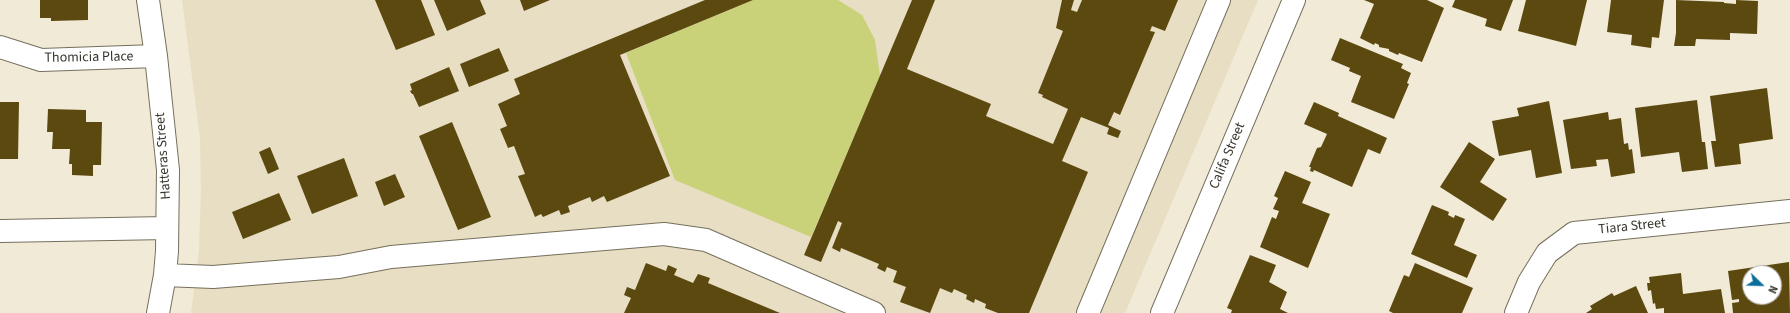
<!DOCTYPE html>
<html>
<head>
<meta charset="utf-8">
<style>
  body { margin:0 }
  #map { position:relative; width:1790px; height:313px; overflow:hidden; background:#f1ead6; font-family:"Source Sans 3",sans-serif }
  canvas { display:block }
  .north { position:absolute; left:1742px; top:265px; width:40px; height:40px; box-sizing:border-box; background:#fff; border:1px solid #afaeab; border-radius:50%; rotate:113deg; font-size:11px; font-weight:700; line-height:16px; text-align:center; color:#37342c }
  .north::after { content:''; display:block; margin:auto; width:14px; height:18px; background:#096e9b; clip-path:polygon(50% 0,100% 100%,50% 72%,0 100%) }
</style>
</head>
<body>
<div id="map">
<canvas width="1790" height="313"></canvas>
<div class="north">N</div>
</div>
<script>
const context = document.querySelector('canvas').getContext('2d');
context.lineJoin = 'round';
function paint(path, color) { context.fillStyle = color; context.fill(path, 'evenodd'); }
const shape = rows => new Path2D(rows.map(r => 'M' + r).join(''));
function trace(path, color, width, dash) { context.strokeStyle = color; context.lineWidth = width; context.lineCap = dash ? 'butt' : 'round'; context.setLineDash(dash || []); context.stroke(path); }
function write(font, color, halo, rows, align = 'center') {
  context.font = font + ' "Source Sans 3",sans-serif'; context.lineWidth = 4; context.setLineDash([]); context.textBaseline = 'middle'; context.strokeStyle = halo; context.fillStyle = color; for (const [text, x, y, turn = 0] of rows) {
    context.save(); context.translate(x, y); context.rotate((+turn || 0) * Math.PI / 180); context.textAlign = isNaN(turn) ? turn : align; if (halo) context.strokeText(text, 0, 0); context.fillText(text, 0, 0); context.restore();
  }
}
paint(shape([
  [182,0,1258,0,1125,313,191,313,199,250,201,191,200,138]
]), '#e7dec3');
paint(shape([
  [753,0,838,0,862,15,875,40,880,76,811,237,675,180,626,53]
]), '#c9d279');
paint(shape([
  [40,0,88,0,88,20,51,21,51,18,40,18],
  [375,0,421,0,435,35,396,50],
  [434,0,480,0,486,14,447,31],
  [520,0,550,0,524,11],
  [705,0,753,0,620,55,670,176,607,202,604,196,592,202,590,197,568,206,570,212,561,215,559,210,543,217,541,214,535,217,518,176,525,174,514,146,508,148,500,129,507,126,498,104,520,94,514,79],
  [912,0,935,0,907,69,991,104,986,116,1053,144,1068,109,1042,97,1043,95,1038,93,1063,31,1056,28,1062,0,1074,0,1071,10,1077,12,1082,0,1178,0,1165,31,1152,26,1150,31,1155,32,1120,115,1114,112,1108,125,1121,131,1118,138,1107,134,1109,128,1081,117,1062,161,1088,172,1029,313,998,313,985,308,986,304,975,299,974,303,966,299,967,295,954,289,952,293,940,288,930,313,900,302,906,287,893,282,897,271,887,267,885,272,877,268,879,264,841,248,840,252,832,248,842,223,838,221,821,262,804,255],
  [1364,0,1427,0,1444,8,1422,62,1399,53,1398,55,1389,51,1389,49,1379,47,1379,45,1375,43,1374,45,1360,38,1374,4],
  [1455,0,1513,0,1501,31,1485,26,1487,19,1452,7],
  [1526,0,1587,0,1576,46,1518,31],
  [1611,0,1664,0,1659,38,1652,37,1651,48,1631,45,1632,35,1607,32],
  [1676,0,1724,2,1724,3,1736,4,1736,0,1758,1,1757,34,1730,33,1730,40,1696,39,1695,46,1674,46,1676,33],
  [1340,38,1403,64,1401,68,1411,73,1407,83,1409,84,1394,119,1351,102,1361,76,1349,71,1350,68,1331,60],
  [499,48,509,71,469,87,460,64],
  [449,67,459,91,419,107,413,94,412,94,410,91,412,90,410,84],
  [1767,88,1773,139,1739,144,1741,164,1715,167,1711,141,1716,141,1710,96],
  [1697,100,1702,142,1705,142,1708,169,1682,172,1679,152,1641,157,1635,108],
  [1549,101,1562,173,1536,178,1531,150,1499,156,1492,121,1519,116,1517,108],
  [0,102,19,102,18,159,0,159],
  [1314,102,1339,113,1338,116,1387,138,1380,154,1368,149,1352,187,1314,170,1313,172,1310,171,1311,167,1309,167,1317,148,1321,147,1327,134,1304,124],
  [48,109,86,110,86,122,102,122,101,165,93,165,93,176,72,175,72,164,69,164,70,149,52,149,53,132,47,132],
  [1608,112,1609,120,1621,118,1624,144,1628,143,1629,150,1632,149,1635,173,1611,177,1608,159,1596,160,1597,166,1571,169,1563,120],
  [452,122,491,217,458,230,419,136],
  [1469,142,1495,159,1480,182,1507,199,1493,221,1440,187],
  [270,147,279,169,268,174,259,152],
  [344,158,358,196,312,214,297,176],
  [1285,171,1311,182,1302,203,1330,214,1308,268,1260,247,1272,217,1276,219,1279,211,1273,209,1278,198,1274,196],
  [395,174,405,197,384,206,375,182],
  [279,193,291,220,243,239,232,212],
  [1432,205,1449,212,1448,215,1454,218,1455,215,1465,219,1454,245,1477,255,1467,278,1411,254],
  [1250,255,1276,265,1269,282,1287,292,1280,309,1288,313,1231,313,1232,310,1227,308],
  [1789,262,1790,313,1733,313,1732,303,1739,302,1739,299,1732,300,1728,271],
  [1750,273,1774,273,1774,297,1750,297],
  [646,263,666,271,668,265,677,269,674,275,693,283,698,274,710,278,708,283,780,313,624,313,631,298,624,295,627,287,635,290],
  [1415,263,1473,288,1462,313,1393,313,1389,311,1404,275,1409,277],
  [1681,273,1683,294,1721,289,1725,313,1664,313,1664,308,1656,309,1655,303,1653,304,1651,290,1648,291,1647,283,1650,283,1649,277],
  [1636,286,1648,313,1586,313,1592,309,1590,306,1612,293,1614,296]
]), '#5c4910');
const minor = shape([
  [148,0,156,56,168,170,167,251,165,275,158,313],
  [0,47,41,60,156,56],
  [0,231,167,228],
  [165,275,213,277,339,267,391,257,664,234,706,240,874,313],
  [1088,313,1219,0],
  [1162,313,1294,0],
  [1516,313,1529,282,1547,253,1574,233,1790,211]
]);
trace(minor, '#756f5d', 24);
trace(minor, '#fff', 22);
write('14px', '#37342c', '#fff', [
  ["Thomicia Place",89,58,-1],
  ["Hatteras Street",164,156,-94],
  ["Califa Street",1228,156,-67],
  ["Tiara Street",1632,227,-6]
]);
</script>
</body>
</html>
